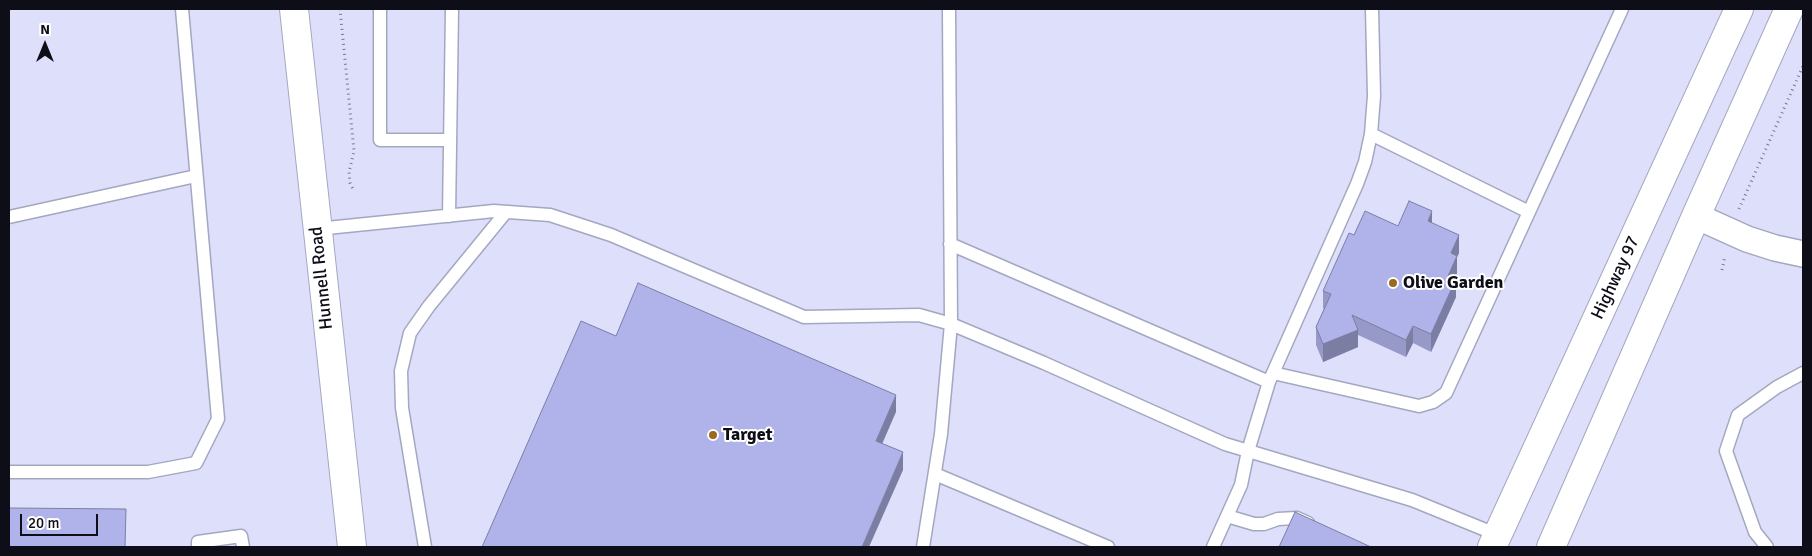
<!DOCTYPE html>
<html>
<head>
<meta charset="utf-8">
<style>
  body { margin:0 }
  #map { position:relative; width:1812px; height:556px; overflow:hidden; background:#dee0fb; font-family:Signika,sans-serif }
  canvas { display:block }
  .frame { position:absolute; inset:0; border:10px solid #0d0e17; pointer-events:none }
  .north { position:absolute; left:20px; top:20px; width:50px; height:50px; -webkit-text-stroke:4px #fff; paint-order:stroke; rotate:0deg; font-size:14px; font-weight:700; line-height:20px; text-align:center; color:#0d0e17 }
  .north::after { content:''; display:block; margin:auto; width:18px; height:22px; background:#0d0e17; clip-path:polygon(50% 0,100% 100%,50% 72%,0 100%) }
  .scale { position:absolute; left:20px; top:514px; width:78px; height:22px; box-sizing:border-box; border:2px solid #0d0e17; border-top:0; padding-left:6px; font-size:15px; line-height:18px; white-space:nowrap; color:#0d0e17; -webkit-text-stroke:4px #fff; paint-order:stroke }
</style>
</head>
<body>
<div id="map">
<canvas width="1812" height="556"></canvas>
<div class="frame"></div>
<div class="north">N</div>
<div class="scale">20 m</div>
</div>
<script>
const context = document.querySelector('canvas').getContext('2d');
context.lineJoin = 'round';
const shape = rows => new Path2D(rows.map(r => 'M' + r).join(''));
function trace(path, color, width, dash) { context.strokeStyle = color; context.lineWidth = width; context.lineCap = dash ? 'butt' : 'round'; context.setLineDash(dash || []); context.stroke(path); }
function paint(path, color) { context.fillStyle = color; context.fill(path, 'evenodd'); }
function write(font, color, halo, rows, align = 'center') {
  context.font = font + ' Signika,sans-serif'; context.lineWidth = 4; context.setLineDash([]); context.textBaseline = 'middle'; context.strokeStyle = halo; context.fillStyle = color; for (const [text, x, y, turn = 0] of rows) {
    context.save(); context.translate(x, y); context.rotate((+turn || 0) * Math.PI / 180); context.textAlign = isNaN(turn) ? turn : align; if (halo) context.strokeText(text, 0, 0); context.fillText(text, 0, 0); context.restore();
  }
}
const lane = shape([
  [380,9,380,140,450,140],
  [1371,134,1529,212],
  [449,216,452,9],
  [9,217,196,176],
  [317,229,494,211,550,215,611,235,804,317,919,315,951,324,1044,363,1225,444,1412,500,1498,535],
  [950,244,1269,382],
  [1273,373,1419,406,1433,402,1446,393,1622,9],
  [9,472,148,472,196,463,218,419,182,9],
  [935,474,1108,547],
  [1227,516,1254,524,1264,524,1278,519,1297,518,1308,523],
  [198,547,198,542,241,536,243,547],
  [425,547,402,408,401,371,410,333,429,306,506,212],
  [923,547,941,434,951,324,949,9],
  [1213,547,1241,485,1248,451,1269,382,1357,184,1365,162,1371,134,1374,96,1372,9],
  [1767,547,1755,532,1726,451,1738,415,1777,387,1803,373]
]);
const street = shape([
  [1696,216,1747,239,1775,248,1803,254]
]);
const secondary = shape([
  [294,9,352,547]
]);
const primary = shape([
  [1492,547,1739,9],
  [1551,547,1696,216,1789,9]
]);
trace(lane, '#a4a7c0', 15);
trace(street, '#a4a7c0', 28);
trace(secondary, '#a4a7c0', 30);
trace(primary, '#a4a7c0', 30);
trace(shape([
  [340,9,354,151,349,172,350,183,354,191],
  [1739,209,1803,66],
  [1722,270,1725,256]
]), '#787a8c', 3, [1, 4]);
trace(lane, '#fff', 12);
trace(street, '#fff', 25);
trace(secondary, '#fff', 28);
trace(primary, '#fff', 28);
paint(shape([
  [1432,223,1459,253,1457,257,1457,273,1454,279,1456,297,1431,352,1413,343,1406,357,1358,335,1358,347,1323,362,1316,345,1316,327,1324,309,1323,308,1323,291,1354,235,1398,226]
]), '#979ac8');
paint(shape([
  [1432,211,1432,229,1428,221],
  [1459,235,1459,253,1457,257,1457,273,1448,293,1448,276,1451,253],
  [1456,279,1456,297,1431,352,1431,334],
  [1413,326,1413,343,1406,357,1406,340],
  [1358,330,1358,347,1323,362,1323,344],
  [896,395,896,412,876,458,876,441],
  [903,452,903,470,869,547,862,547]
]), '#7b7da3');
const building = shape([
  [1409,201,1432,211,1428,221,1459,235,1451,253,1457,256,1448,276,1456,279,1431,334,1413,326,1406,340,1352,315,1358,330,1323,344,1316,327,1331,294,1323,291,1349,233,1354,235,1365,211,1398,226,1409,201],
  [638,283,896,395,876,441,903,452,862,547,482,547,581,321,616,336,638,283],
  [9,508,126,509,125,547,9,547,9,508],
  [1295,512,1371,547,1279,547,1295,512]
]);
paint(building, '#b0b3e9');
trace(building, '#7b7da3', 1);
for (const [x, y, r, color] of [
  [1393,283,5,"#9c691f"],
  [713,435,5,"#9c691f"]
]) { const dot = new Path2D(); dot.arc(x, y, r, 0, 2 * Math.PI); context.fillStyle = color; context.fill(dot); trace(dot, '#fff', 2); }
write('18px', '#0d0e17', '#fff', [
  ["Hunnell Road",322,278,-96],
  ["Highway 97",1616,278,-65]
]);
write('bold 18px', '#0d0e17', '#fff', [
  ["Olive Garden",1403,283],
  ["Target",723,435]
], 'left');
</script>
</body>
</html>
